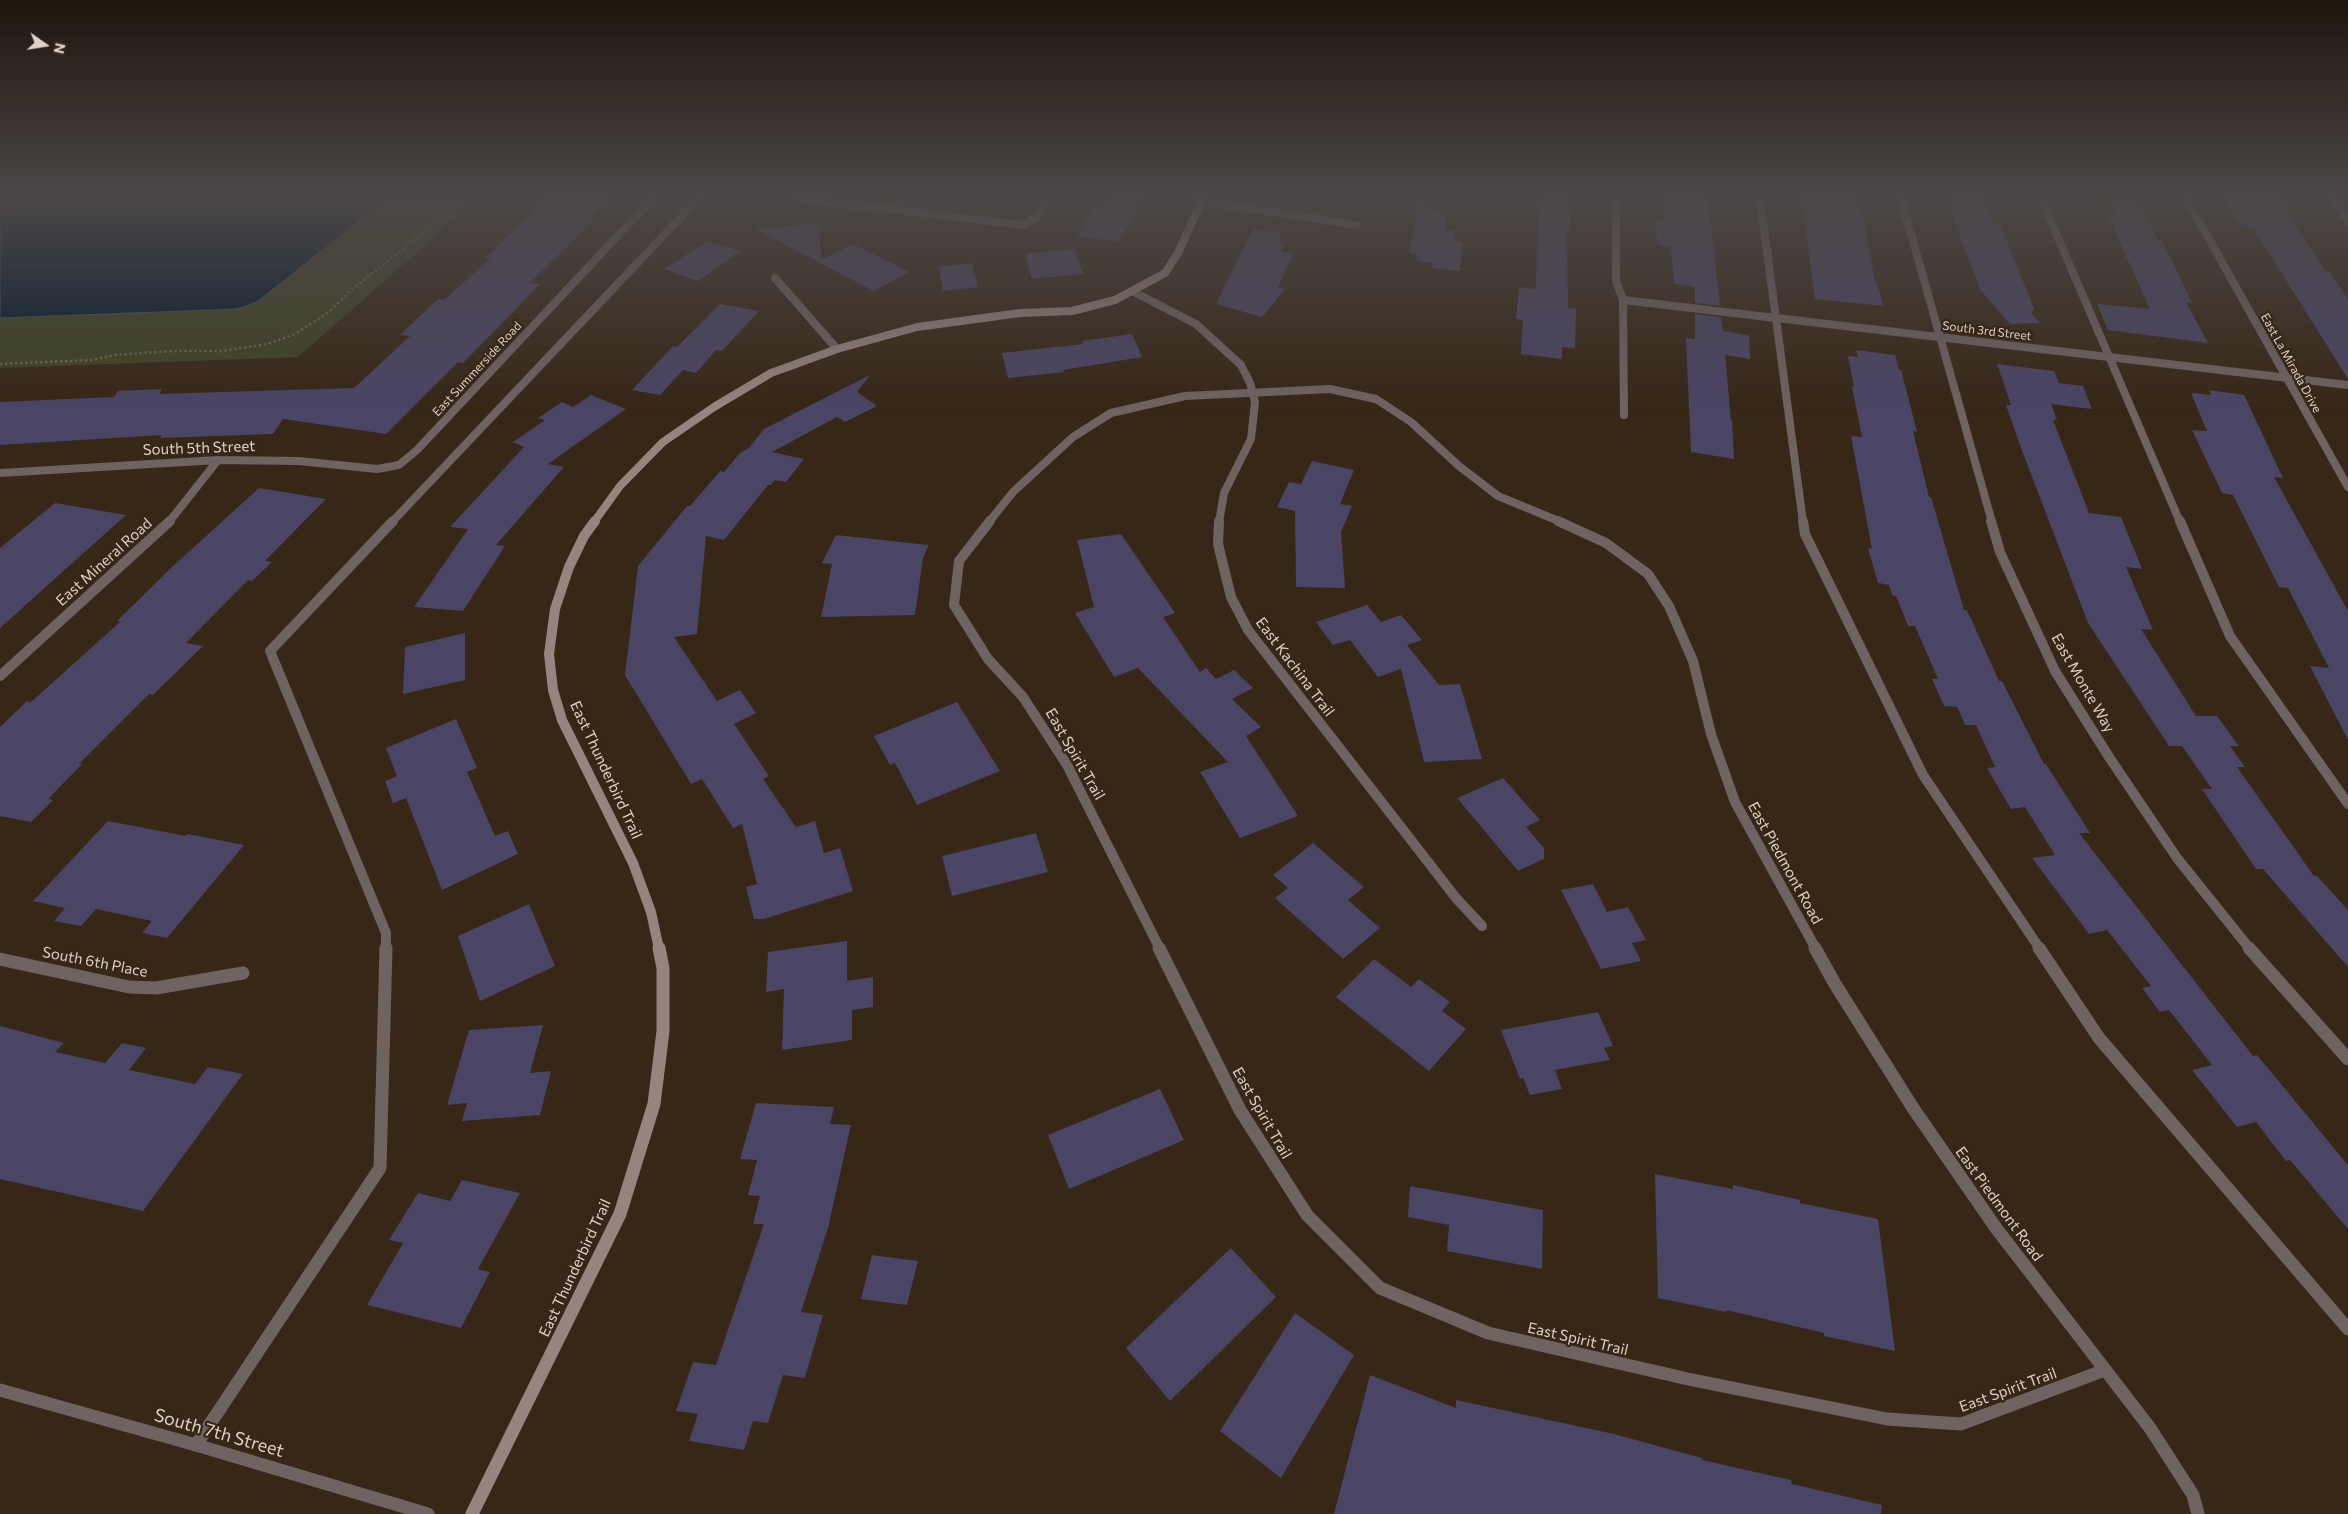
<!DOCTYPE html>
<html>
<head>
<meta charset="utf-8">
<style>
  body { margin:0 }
  #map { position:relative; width:2348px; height:1514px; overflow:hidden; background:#362716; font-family:Commissioner,sans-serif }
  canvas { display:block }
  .north { position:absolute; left:20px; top:20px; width:50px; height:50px; -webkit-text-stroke:4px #362716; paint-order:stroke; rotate:103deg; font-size:14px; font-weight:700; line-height:20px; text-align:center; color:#dcd2c8 }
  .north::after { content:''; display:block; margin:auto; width:18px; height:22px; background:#dcd2c8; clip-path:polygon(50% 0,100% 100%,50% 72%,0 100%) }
</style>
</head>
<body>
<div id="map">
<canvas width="2348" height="1514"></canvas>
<div class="north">N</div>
</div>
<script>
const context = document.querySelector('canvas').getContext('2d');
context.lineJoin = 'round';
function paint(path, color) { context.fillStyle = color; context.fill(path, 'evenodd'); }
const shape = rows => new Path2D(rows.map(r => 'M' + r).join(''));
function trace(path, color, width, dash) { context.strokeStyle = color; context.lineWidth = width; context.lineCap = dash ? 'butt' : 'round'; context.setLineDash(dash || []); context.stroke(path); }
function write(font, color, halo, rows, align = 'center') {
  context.font = font + ' Commissioner,sans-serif'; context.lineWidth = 4.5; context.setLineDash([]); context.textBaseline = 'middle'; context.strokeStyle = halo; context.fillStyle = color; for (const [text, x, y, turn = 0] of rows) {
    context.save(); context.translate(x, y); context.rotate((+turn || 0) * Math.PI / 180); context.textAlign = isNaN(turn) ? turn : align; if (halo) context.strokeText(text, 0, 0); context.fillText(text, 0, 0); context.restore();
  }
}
paint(shape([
  [0,198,479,198,298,357,0,368]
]), '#3e4222');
const water = shape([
  [0,198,388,198,257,302,237,309,0,318,0,198]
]);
paint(water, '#00182e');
trace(water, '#42505c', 1);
paint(shape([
  [546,198,610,198,591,217,596,218,530,283,540,284,463,363,458,362,386,434,283,419,273,434,160,438,162,435,0,445,0,402,114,397,118,391,162,389,159,394,354,388,410,336,400,335,438,299,444,300,491,258,485,258],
  [1113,198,1142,198,1120,242,1077,236,1095,205,1108,207],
  [1538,198,1571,198,1570,232,1567,232,1568,308,1576,309,1575,348,1562,347,1562,359,1521,354,1523,320,1516,319,1519,287,1536,289],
  [1664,198,1708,198,1720,306,1695,303,1695,287,1674,284,1671,246,1657,245,1656,219,1664,220],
  [1801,198,1856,198,1864,220,1875,282,1877,282,1883,306,1815,299],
  [1948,198,1985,198,1993,223,2000,224,2035,311,2030,311,2040,323,2010,324,1980,289,1955,223],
  [2224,198,2279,198,2325,271,2330,272,2348,299,2348,379,2254,229,2242,227],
  [2108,202,2140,205,2158,240,2162,240,2192,303,2186,302,2208,343,2108,330,2097,304,2150,309,2108,216,2116,217],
  [1418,203,1447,216,1445,229,1456,230,1454,242,1463,243,1460,271,1432,268,1433,263,1416,261,1417,254,1409,253],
  [819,223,821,260,853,244,909,272,874,291,755,229],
  [1253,229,1282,233,1278,242,1285,243,1281,252,1293,253,1278,287,1285,289,1262,317,1216,304],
  [708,241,741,251,698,281,664,269],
  [1074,248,1083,274,1032,279,1025,254],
  [972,263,978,287,943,291,939,267],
  [720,304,759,311,722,351,716,350,696,373,683,370,660,395,632,390,673,346,677,347],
  [1695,314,1721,317,1723,331,1749,335,1750,359,1725,355,1731,420,1732,420,1734,459,1691,452,1686,338,1695,339],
  [1132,334,1142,357,1063,370,1064,372,1008,378,1002,353,1083,344,1082,341],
  [1856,350,1895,355,1899,370,1901,370,1917,432,1913,431,1929,497,1931,497,1964,610,1967,610,1999,681,2002,681,2044,764,2046,764,2090,833,2079,833,2253,1056,2257,1055,2348,1165,2348,1229,2290,1160,2286,1161,2256,1122,2237,1127,2192,1070,2212,1065,2169,1010,2160,1012,2142,988,2151,986,2107,930,2089,934,2032,858,2055,855,2025,807,2011,809,1987,768,1995,767,1976,725,1965,725,1957,707,1944,706,1932,679,1938,679,1915,626,1908,626,1896,596,1892,595,1889,585,1878,583,1868,548,1872,549,1851,436,1862,437,1852,387,1854,387,1848,356,1858,357],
  [1997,364,2054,371,2059,383,2083,386,2092,409,2051,404,2057,420,2053,420,2089,513,2121,517,2142,569,2126,567,2153,630,2141,629,2196,716,2217,716,2239,746,2230,746,2245,767,2237,767,2314,876,2317,876,2348,910,2348,967,2263,869,2256,869,2202,789,2212,789,2182,746,2169,746,2088,623,2021,448,2006,405,2011,405],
  [870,375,857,392,877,406,845,422,837,417,772,452,804,459,786,482,775,480,771,485,768,485,724,540,706,536,697,634,674,637,717,701,740,690,756,713,734,724,769,776,763,779,796,827,815,821,824,853,840,848,853,891,764,919,754,919,746,887,757,884,742,824,733,828,702,779,691,784,625,675,638,566,687,506,690,506,720,471,724,472,740,453,749,448,764,429],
  [2209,390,2244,395,2283,478,2274,477,2348,611,2348,740,2310,666,2329,668,2288,588,2279,587,2233,495,2222,493,2192,430,2207,431,2191,393,2211,395],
  [591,395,626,409,548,464,564,467,496,545,505,546,463,611,414,607,468,529,450,527,524,447,513,442,545,420,538,418,562,402,573,407],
  [1312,461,1354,470,1340,504,1352,506,1341,532,1345,588,1296,587,1295,511,1277,507,1289,482,1301,484],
  [259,488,326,499,265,561,272,562,252,581,248,580,186,643,203,646,153,695,149,694,79,764,82,764,48,799,53,800,31,822,0,816,0,727,27,701,31,702,120,622,117,621,173,566],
  [55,503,126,515,0,628,0,548],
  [1121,534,1175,613,1163,617,1200,672,1206,668,1216,679,1234,670,1253,688,1232,699,1261,727,1246,736,1298,816,1240,838,1200,772,1228,762,1138,668,1114,677,1075,613,1094,607,1077,540],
  [836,535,929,545,923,558,915,615,821,617,832,564,822,563],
  [1367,605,1381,622,1401,615,1422,640,1407,645,1439,685,1460,684,1482,759,1424,762,1401,669,1378,677,1350,640,1333,645,1316,622],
  [465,633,465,680,403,694,405,647],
  [957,702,1000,771,917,805,895,763,890,765,874,736],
  [456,719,477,768,467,772,495,836,508,831,518,854,442,890,406,798,393,803,385,781,397,776,386,748],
  [1503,778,1540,820,1526,827,1544,848,1544,859,1518,871,1457,798],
  [108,821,186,836,188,834,244,845,167,938,142,933,152,921,96,909,81,926,54,921,65,908,33,901],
  [1036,833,1048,872,952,896,942,856],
  [1313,843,1364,887,1348,900,1380,928,1343,959,1275,898,1288,888,1273,875],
  [1593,884,1607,912,1628,907,1646,940,1632,943,1641,961,1601,969,1561,890],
  [529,904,555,966,480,1001,458,936],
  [847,941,847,981,873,977,873,1007,852,1010,852,1040,782,1050,784,989,766,992,768,952],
  [1374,959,1411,987,1419,979,1450,1002,1442,1011,1466,1029,1429,1071,1336,997],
  [1598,1012,1613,1046,1604,1048,1610,1060,1555,1070,1562,1089,1530,1095,1523,1078,1520,1079,1501,1030],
  [543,1025,530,1073,551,1071,540,1115,462,1121,467,1103,447,1105,469,1030],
  [0,1026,64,1043,55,1052,105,1063,122,1043,146,1048,129,1070,195,1084,208,1067,243,1074,143,1211,0,1179],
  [1160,1089,1184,1140,1069,1189,1048,1135],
  [756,1103,834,1107,830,1124,851,1125,828,1228,801,1312,823,1315,805,1378,783,1375,768,1423,753,1421,744,1450,689,1441,698,1414,676,1411,693,1362,716,1365,764,1224,753,1224,760,1196,748,1195,757,1160,740,1159],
  [1655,1174,1733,1189,1733,1185,1800,1200,1800,1203,1878,1219,1895,1351,1824,1336,1824,1333,1726,1310,1726,1312,1658,1298],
  [462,1180,520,1193,478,1269,490,1272,461,1328,367,1305,403,1243,389,1240,418,1193,450,1201],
  [1410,1186,1543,1210,1542,1269,1447,1251,1449,1225,1408,1217],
  [1231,1248,1276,1297,1170,1401,1126,1348],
  [872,1255,918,1261,907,1305,861,1299],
  [1295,1313,1354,1355,1281,1478,1220,1431],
  [1370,1375,1456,1408,1456,1400,1614,1434,1702,1458,1702,1460,1791,1480,1792,1484,1882,1505,1881,1514,1334,1514]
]), '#4a4465');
trace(shape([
  [0,364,91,360,115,355,172,351,222,351,267,344,295,334,329,312,349,292,467,198]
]), '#706354', 2.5, [2.5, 2.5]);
trace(shape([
  [795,198,1023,225,1037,217,1048,198],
  [1760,198,1803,522],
  [2041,198,2180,522],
  [2332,198,2348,222],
  [392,522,699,198]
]), '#6f6361', 8);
trace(shape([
  [1803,521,1805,534,1923,775,2040,949],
  [2180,521,2230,636,2348,804],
  [386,949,386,933,270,651,393,521]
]), '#6f6361', 10);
trace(shape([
  [2039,948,2099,1038,2348,1329],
  [196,1445,380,1168,386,948]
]), '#6f6361', 13);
trace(shape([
  [1616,198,1616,281,1623,300,1624,415],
  [1901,198,1992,522],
  [2186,198,2348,487],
  [1201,201,1356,225],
  [775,278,837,349],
  [1134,292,1196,324,1241,365,1250,383,1255,402,1251,439,1224,493,1219,522],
  [1623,300,2348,385],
  [0,473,218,460,299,461,377,469,399,465,417,450,653,198],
  [169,522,218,460],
  [989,522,1013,492,1073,437,1111,413,1185,396,1330,389,1376,399,1411,422,1459,466,1498,496,1561,522]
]), '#6f6361', 8);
trace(shape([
  [990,521,959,561,954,605,988,659,1023,697,1067,765,1160,949],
  [1219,521,1218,544,1231,597,1248,630,1456,898,1482,926],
  [1558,521,1606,543,1648,574,1669,606,1693,661,1711,734,1735,802,1816,949],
  [1991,521,2000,552,2055,671,2109,757,2177,858,2250,949],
  [0,676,170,521]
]), '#6f6361', 10);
trace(shape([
  [1159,948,1240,1110,1307,1215,1380,1288,1488,1333,1688,1379,1887,1419,1961,1424,2105,1370],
  [1815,948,1835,984,1913,1108,1996,1228,2150,1428,2193,1495,2198,1514],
  [2249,948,2348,1059],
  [0,959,129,987,156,988,243,973],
  [0,1390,196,1445,428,1514]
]), '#6f6361', 13);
trace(shape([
  [594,522,620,486,663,442,714,407,771,373,837,349,917,327,1020,313,1072,311,1115,300,1165,273,1178,253,1203,198]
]), '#97847f', 8);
trace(shape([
  [595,521,584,536,569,567,555,609,549,654,553,690,562,720,633,863,651,912,659,949]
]), '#97847f', 10);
trace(shape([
  [472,1514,620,1214,654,1104,663,1031,663,968,659,948]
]), '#97847f', 13);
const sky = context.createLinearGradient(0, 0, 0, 410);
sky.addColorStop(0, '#1e150c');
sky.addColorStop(0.48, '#4c4747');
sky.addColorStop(1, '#4c474700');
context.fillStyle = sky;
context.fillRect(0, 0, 2348, 410);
write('12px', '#dcd2c8', '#362716', [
  ["South 3rd Street",1987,331,7],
  ["East La Mirada Drive",2291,363,61],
  ["East Summerside Road",477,369,-47]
]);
write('15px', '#dcd2c8', '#362716', [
  ["South 5th Street",199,448,-2],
  ["East Mineral Road",104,562,-42],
  ["East Kachina Trail",1295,667,53],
  ["East Monte Way",2083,683,60],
  ["East Spirit Trail",1075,754,60],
  ["East Thunderbird Trail",606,770,65],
  ["East Piedmont Road",1785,863,61],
  ["South 6th Place",95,962,11],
  ["East Spirit Trail",1262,1113,60],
  ["East Piedmont Road",1999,1204,54],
  ["East Thunderbird Trail",575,1268,-65],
  ["East Spirit Trail",1578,1339,13],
  ["East Spirit Trail",2008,1390,-20]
]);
write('18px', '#dcd2c8', '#362716', [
  ["South 7th Street",219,1433,16]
]);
</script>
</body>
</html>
